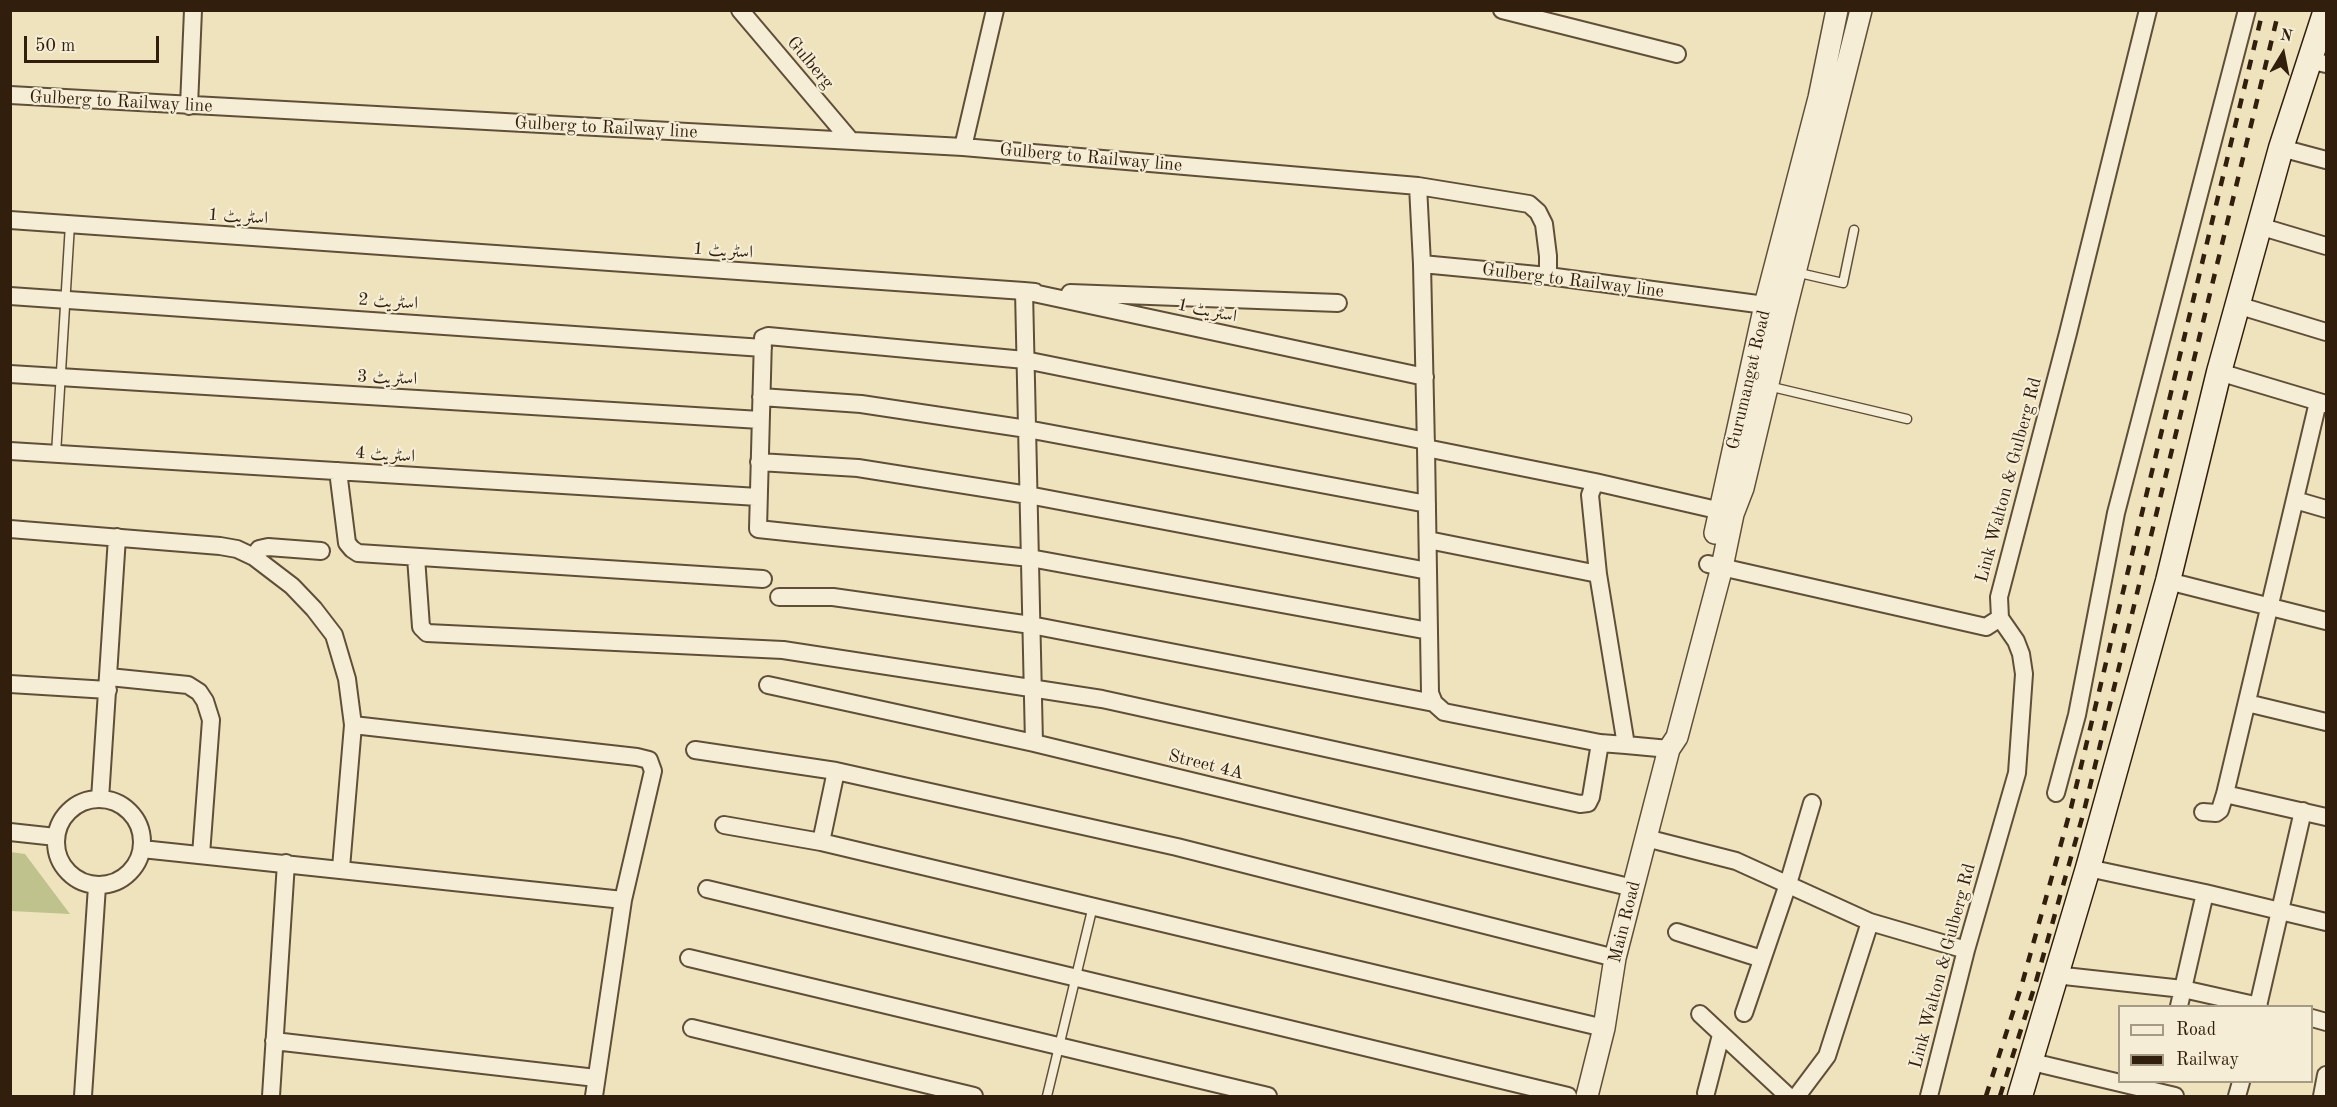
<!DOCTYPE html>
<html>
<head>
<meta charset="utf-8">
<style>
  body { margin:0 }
  #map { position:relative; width:2337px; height:1107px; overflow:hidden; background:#efe3be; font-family:"Old Standard TT",serif }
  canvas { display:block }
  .frame { position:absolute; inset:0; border:12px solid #311e0c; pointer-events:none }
  .legend { position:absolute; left:2118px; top:1005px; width:195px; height:78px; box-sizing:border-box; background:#f5edd5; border:2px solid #a79a85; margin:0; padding:8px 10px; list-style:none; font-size:18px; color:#311e0c }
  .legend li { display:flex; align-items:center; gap:12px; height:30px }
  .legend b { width:30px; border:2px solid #a79a85 }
  .north { position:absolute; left:2253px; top:24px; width:60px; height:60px; -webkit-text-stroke:4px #f5edd5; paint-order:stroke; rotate:10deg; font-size:16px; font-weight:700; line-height:24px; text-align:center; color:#311e0c }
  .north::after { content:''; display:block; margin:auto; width:21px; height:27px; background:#311e0c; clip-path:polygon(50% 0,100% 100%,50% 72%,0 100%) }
  .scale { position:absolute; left:24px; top:36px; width:135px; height:27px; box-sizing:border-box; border:3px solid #311e0c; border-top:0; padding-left:8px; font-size:18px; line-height:21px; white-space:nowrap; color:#311e0c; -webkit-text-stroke:4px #f5edd5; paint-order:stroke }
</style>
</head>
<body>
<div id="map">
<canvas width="2337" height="1107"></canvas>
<div class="frame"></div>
<ul class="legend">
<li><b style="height:8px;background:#f5edd5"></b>Road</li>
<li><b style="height:8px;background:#311e0c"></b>Railway</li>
</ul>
<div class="north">N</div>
<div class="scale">50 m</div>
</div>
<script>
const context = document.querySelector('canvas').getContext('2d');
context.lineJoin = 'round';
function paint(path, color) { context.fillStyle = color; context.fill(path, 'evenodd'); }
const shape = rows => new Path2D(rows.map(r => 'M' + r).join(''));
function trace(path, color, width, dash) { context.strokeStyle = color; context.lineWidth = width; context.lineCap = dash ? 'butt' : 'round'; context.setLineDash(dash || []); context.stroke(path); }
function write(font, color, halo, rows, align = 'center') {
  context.font = font + ' "Old Standard TT",Amiri,serif'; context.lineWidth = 4.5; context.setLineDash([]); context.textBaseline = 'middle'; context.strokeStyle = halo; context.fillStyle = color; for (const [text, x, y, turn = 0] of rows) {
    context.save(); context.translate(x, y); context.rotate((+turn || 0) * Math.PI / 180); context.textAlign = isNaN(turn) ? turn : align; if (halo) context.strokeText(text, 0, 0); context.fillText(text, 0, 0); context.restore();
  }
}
paint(shape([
  [11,852,25,854,70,914,11,911]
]), '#bfc28d');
const service = shape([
  [1795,272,1843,283,1854,230],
  [1768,386,1907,419],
  [56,454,70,224],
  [1047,1096,1093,906]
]);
const minor = shape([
  [740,10,851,141],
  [1502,10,1677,54],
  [2308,60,2326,64],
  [10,95,963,147,1418,186,1422,264,1548,276,1765,305,1775,309],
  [189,106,193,10],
  [963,147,995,10],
  [2281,148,2326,160],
  [1418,186,1529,204,1538,212,1544,224,1548,256,1548,276],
  [10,220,1024,291,1425,377],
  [2259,226,2326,246],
  [1422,264,1426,448,1595,482,1590,495,1598,574,1626,745,1669,749],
  [1070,293,1338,303],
  [10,296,763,348],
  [2237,305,2326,332],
  [2219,372,2326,404],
  [10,374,760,420],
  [761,397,861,404,1027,429,1427,504],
  [1426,441,1025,360,768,336,763,338,758,529,1030,558,1429,631],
  [1426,448,1430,693,1434,703,1444,712,1600,743,1626,745],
  [10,451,758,497],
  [759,462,858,468,1028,495,1428,571],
  [338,471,347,543,352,549,358,553,763,579],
  [1595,482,1730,513],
  [2295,500,2326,509],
  [10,529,220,546,237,549,254,557,292,586,314,609,334,635,347,679,353,725,341,868],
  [1428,540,1598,574],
  [254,557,259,549,268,547,321,551],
  [416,557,421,627,427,633,783,650,1102,699,1580,804,1588,803,1591,797,1600,743],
  [1708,564,1986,627,2000,618],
  [2168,581,2326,621],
  [779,597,833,597,1031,625,1434,703],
  [109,677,188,685,199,692,205,701,211,720,201,855],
  [10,684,108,690],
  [768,685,1034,743,1633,888],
  [2247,703,2326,722],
  [353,725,637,757,649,760,653,771,623,900,594,1096],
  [1034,743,1024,291,1035,292],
  [695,750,836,771,1177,847,1615,958],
  [2056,793,2077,715,2116,513,2247,10],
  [2225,794,2326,817],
  '56 842a43 43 0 1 1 86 0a43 43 0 1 1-86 0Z',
  [100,799,117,537],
  [2203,812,2216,813,2220,810,2225,794,2318,402],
  [724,825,821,842,1604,1028],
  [10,832,56,837],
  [1646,838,1736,861,1870,922,1966,950],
  [821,842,836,771],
  [142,849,623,900],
  [2088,868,2205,893,2326,922],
  [707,889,1568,1096],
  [1677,932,1762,959],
  [689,958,1268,1096],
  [2055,975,2183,989,2259,1006],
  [2179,1006,2205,893],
  [2258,1006,2303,811],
  [1744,1013,1788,884,1812,803],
  [1700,1014,1788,1096],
  [2312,1018,2326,1022],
  [692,1028,974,1096],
  [274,1041,596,1078],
  [2032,1062,2175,1096],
  [1706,1093,1721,1035],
  [83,1096,97,886],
  [271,1096,286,863],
  [1797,1096,1827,1056,1870,922],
  [1929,1096,1966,950,2017,773,2024,674,2021,654,2016,641,2000,618,1999,597,2068,333,2148,10],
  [2237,1096,2241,1082],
  [2322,1096,2326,1075]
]);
const tertiary = shape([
  [1715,533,1765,305,1819,98,1837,10],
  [1587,1096,1604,1028,1615,958,1633,888,1669,749,1677,737,1722,567,1733,514,1743,488,1785,312,1861,10]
]);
const secondary = shape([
  [2020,1096,2088,868,2168,581,2219,372,2281,148,2326,10]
]);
trace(service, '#604f38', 11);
trace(minor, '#604f38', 20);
trace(tertiary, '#604f38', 24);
trace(secondary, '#311e0c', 27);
trace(service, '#f5edd5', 8);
trace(minor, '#f5edd5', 16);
trace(tertiary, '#f5edd5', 21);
trace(secondary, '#f5edd5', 24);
trace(shape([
  [1986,1096,2022,984,2071,808,2263,10],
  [2000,1096,2035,985,2084,811,2279,10]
]), '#311e0c', 4.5, [10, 10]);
write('18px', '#311e0c', '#f5edd5', [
  ["Gulberg",810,63,50],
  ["Gulberg to Railway line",121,102,3],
  ["Gulberg to Railway line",606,128,3],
  ["Gulberg to Railway line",1091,158,5],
  ["اسٹریٹ 1",238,217,4],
  ["اسٹریٹ 1",723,251,4],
  ["Gulberg to Railway line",1573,281,7],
  ["اسٹریٹ 2",388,302,4],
  ["اسٹریٹ 1",1207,311,12],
  ["اسٹریٹ 3",387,378,3],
  ["Gurumangat Road",1749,380,-77],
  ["اسٹریٹ 4",385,455,4],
  ["Link Walton & Gulberg Rd",2009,480,-75],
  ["Street 4A",1206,765,14],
  ["Main Road",1625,922,-76],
  ["Link Walton & Gulberg Rd",1943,966,-75]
]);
</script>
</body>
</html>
